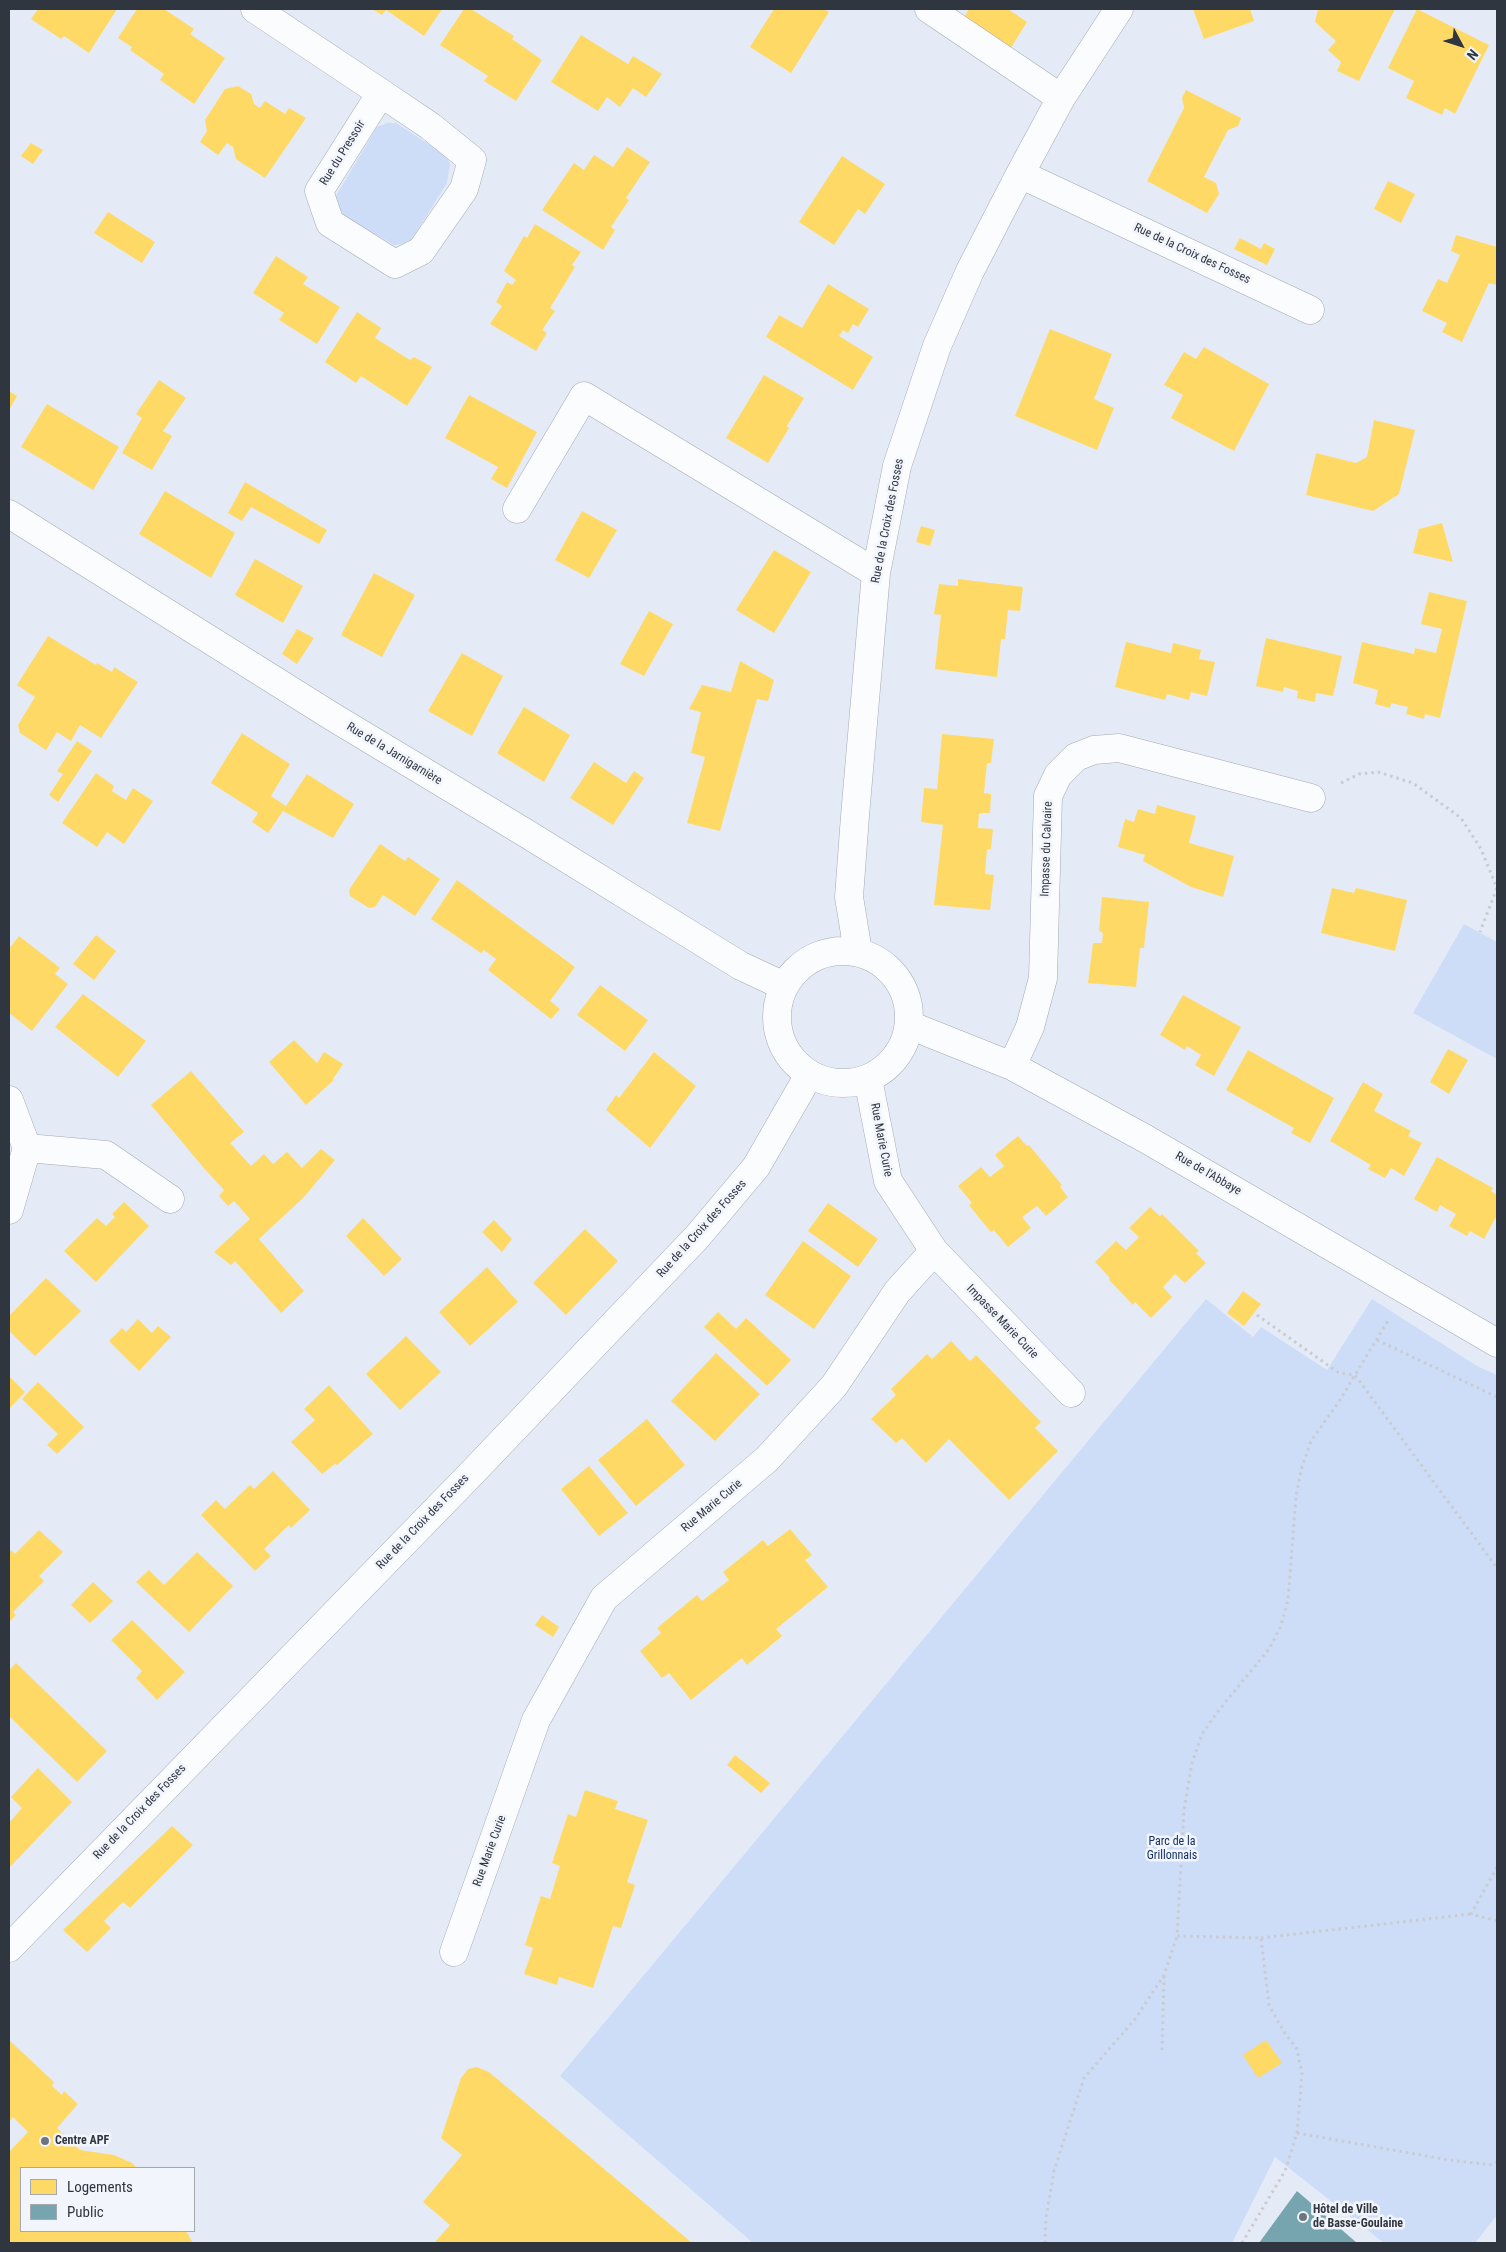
<!DOCTYPE html>
<html>
<head>
<meta charset="utf-8">
<style>
  body { margin:0 }
  #map { position:relative; width:1506px; height:2252px; overflow:hidden; background:#e4ebf7; font-family:"Roboto Condensed",sans-serif }
  canvas { display:block }
  .frame { position:absolute; inset:0; border:10px solid #303640; pointer-events:none }
  .legend { position:absolute; left:20px; top:2167px; width:175px; height:65px; box-sizing:border-box; background:#f2f5fb; border:1px solid #a4a9b0; margin:0; padding:6px 9px; list-style:none; font-size:15px; color:#303640 }
  .legend li { display:flex; align-items:center; gap:10px; height:25px }
  .legend b { width:25px; border:1px solid #a4a9b0 }
  .north { position:absolute; left:1436px; top:20px; width:50px; height:50px; -webkit-text-stroke:4px #f2f5fb; paint-order:stroke; rotate:130deg; font-size:14px; font-weight:700; line-height:20px; text-align:center; color:#303640 }
  .north::after { content:''; display:block; margin:auto; width:18px; height:22px; background:#303640; clip-path:polygon(50% 0,100% 100%,50% 72%,0 100%) }
</style>
</head>
<body>
<div id="map">
<canvas width="1506" height="2252"></canvas>
<div class="frame"></div>
<ul class="legend">
<li><b style="height:14px;background:#ffd966"></b>Logements</li>
<li><b style="height:14px;background:#76a5af"></b>Public</li>
</ul>
<div class="north">N</div>
</div>
<script>
const context = document.querySelector('canvas').getContext('2d');
context.lineJoin = 'round';
function paint(path, color) { context.fillStyle = color; context.fill(path, 'evenodd'); }
const shape = rows => new Path2D(rows.map(r => 'M' + r).join(''));
function trace(path, color, width, dash) { context.strokeStyle = color; context.lineWidth = width; context.lineCap = dash ? 'butt' : 'round'; context.setLineDash(dash || []); context.stroke(path); }
function write(font, color, halo, rows, align = 'center') {
  context.font = font + ' "Roboto Condensed",sans-serif'; context.lineWidth = 5; context.setLineDash([]); context.textBaseline = 'middle'; context.strokeStyle = halo; context.fillStyle = color; for (const [text, x, y, turn = 0] of rows) {
    context.save(); context.translate(x, y); context.rotate((+turn || 0) * Math.PI / 180); context.textAlign = isNaN(turn) ? turn : align; if (halo) context.strokeText(text, 0, 0); context.fillText(text, 0, 0); context.restore();
  }
}
paint(shape([
  [387,123,396,123,447,156,450,165,447,183,412,239,402,244,394,245,344,216,336,203,336,196,377,127],
  [1464,924,1497,942,1497,1059,1413,1013],
  [1206,1299,1253,1337,1261,1327,1327,1370,1372,1299,1477,1366,1497,1375,1497,2215,1475,2243,1384,2243,1275,2157,1232,2243,753,2243,560,2076]
]), '#cdddf7');
paint(shape([
  [38,9,117,9,89,53,64,36,61,39,31,19],
  [137,9,164,9,194,29,190,34,225,58,194,104,160,80,164,74,130,50,132,47,118,38],
  [372,9,442,9,424,36,386,10,382,15],
  [464,9,471,9,514,36,512,39,542,60,516,101,484,81,488,76,440,45],
  [774,9,823,9,829,12,791,73,750,47],
  [969,9,1008,9,1027,22,1009,51,963,19],
  [1193,9,1250,9,1254,21,1204,39],
  [1318,9,1395,9,1359,81,1337,71,1341,62,1328,50,1336,41,1315,22],
  [1417,9,1489,45,1455,114,1445,108,1442,115,1406,98,1414,81,1388,68],
  [581,35,628,64,633,56,662,74,646,97,633,88,620,107,607,97,598,111,551,82],
  [238,86,251,94,254,104,260,108,265,101,285,114,289,108,306,118,265,178,236,159,233,147,227,143,218,155,200,142,207,131,205,120,225,89],
  [1186,90,1241,118,1238,126,1228,130,1204,177,1216,183,1219,194,1207,213,1147,181,1184,108,1182,98],
  [31,143,43,150,33,164,21,156],
  [627,147,650,162,626,198,629,200,611,227,615,230,603,250,542,210,574,163,584,170,594,155,613,167],
  [842,156,885,184,865,214,858,209,834,245,799,222],
  [1388,181,1415,194,1401,223,1374,209],
  [108,212,155,242,142,263,94,233],
  [535,224,581,252,572,265,575,267,550,308,555,311,542,330,547,333,536,351,490,324,502,306,496,302,507,282,512,285,516,280,504,271,524,236,527,238],
  [1456,235,1497,247,1497,285,1489,283,1462,342,1442,332,1447,323,1422,311,1438,279,1447,283,1460,255,1451,251],
  [1240,238,1261,249,1264,243,1275,249,1267,265,1234,249],
  [276,256,308,277,303,284,340,307,317,344,279,320,284,313,253,293],
  [828,284,869,309,858,327,853,324,848,333,843,330,839,336,873,357,853,390,766,337,779,315,802,328],
  [357,312,381,328,375,338,410,360,414,357,432,367,407,406,361,376,356,383,325,362],
  [1050,329,1112,354,1094,399,1114,408,1097,450,1015,416],
  [1204,347,1269,384,1234,451,1171,418,1183,395,1164,385,1184,352,1196,359],
  [764,375,804,398,787,426,789,428,768,463,726,438],
  [159,380,186,398,163,431,172,436,152,470,122,453,142,418,136,414],
  [9,391,17,396,9,410],
  [469,395,537,432,507,488,491,479,498,467,445,438],
  [47,404,119,447,93,490,21,447],
  [1374,420,1415,430,1399,494,1373,511,1306,495,1316,453,1356,463,1367,457],
  [245,482,327,530,319,544,251,507,242,521,228,513],
  [165,491,235,533,211,578,139,534],
  [582,511,617,530,589,578,555,560],
  [1442,523,1453,562,1413,553,1419,529],
  [921,526,935,530,930,546,916,542],
  [774,550,811,572,774,633,736,610],
  [255,559,303,586,283,623,235,595],
  [374,573,415,595,382,657,341,635],
  [958,579,1023,587,1020,611,1008,610,1005,639,1001,639,997,677,935,669,941,615,934,614,939,584,958,586],
  [1429,592,1467,601,1440,718,1425,714,1424,719,1406,714,1408,707,1391,703,1390,708,1375,704,1378,690,1353,683,1362,642,1414,654,1415,648,1436,653,1442,629,1421,624],
  [649,611,673,624,644,676,620,664],
  [297,629,314,638,297,664,282,654],
  [48,636,96,665,97,663,112,672,114,667,138,682,101,738,80,725,71,741,57,732,46,750,20,733,18,725,35,697,17,685],
  [1266,638,1342,656,1333,696,1316,693,1315,702,1297,698,1298,691,1284,687,1283,692,1256,686],
  [1126,642,1171,653,1173,643,1201,650,1199,659,1215,662,1207,696,1191,692,1189,700,1167,694,1165,700,1115,687],
  [462,653,503,676,472,736,428,711],
  [740,661,774,680,768,701,757,699,720,831,687,823,705,757,691,753,701,712,689,709,702,685,731,692],
  [524,707,570,735,544,782,497,753],
  [242,733,290,764,271,796,286,806,307,774,354,804,333,838,283,811,268,833,252,822,258,813,211,783],
  [942,734,994,739,991,763,987,763,984,793,991,794,990,813,979,813,978,828,993,829,991,849,987,849,985,874,994,875,990,910,934,905,943,825,921,822,924,788,937,789],
  [77,741,92,751,58,802,49,795,63,774,57,771],
  [594,762,626,783,634,771,644,778,613,825,570,798],
  [96,773,114,786,112,791,126,800,133,788,153,801,124,844,107,832,97,847,62,823],
  [1157,805,1196,816,1189,843,1234,856,1223,897,1191,887,1143,861,1145,855,1118,847,1125,819,1134,822,1138,809,1155,814],
  [380,844,405,861,408,857,440,879,415,916,383,895,375,907,369,908,350,896,349,890],
  [457,880,575,967,550,1001,560,1009,551,1019,488,970,496,959,484,950,481,953,431,919],
  [1332,888,1354,893,1356,888,1407,900,1395,951,1321,933],
  [1102,897,1149,902,1144,948,1140,948,1136,987,1088,983,1093,943,1102,943,1103,933,1099,931],
  [96,935,116,951,94,980,73,964],
  [19,936,60,968,55,974,68,984,32,1031,9,1013,9,949],
  [600,985,648,1020,625,1051,577,1015],
  [83,994,146,1041,118,1077,55,1027],
  [1183,995,1241,1027,1214,1076,1195,1065,1201,1055,1187,1046,1185,1050,1160,1035],
  [294,1040,317,1063,324,1052,343,1064,333,1079,334,1080,306,1105,269,1062],
  [1448,1049,1468,1060,1449,1094,1430,1082],
  [1248,1050,1334,1098,1310,1143,1291,1133,1294,1128,1226,1090],
  [654,1052,696,1086,650,1148,606,1110,616,1095,619,1098],
  [191,1071,244,1132,230,1143,251,1166,264,1154,273,1164,287,1152,302,1168,321,1149,335,1160,304,1197,259,1239,304,1291,281,1313,235,1261,231,1265,214,1252,250,1219,234,1201,228,1206,219,1196,224,1190,203,1167,151,1105],
  [1363,1082,1383,1094,1374,1111,1411,1131,1408,1136,1422,1143,1404,1176,1391,1168,1385,1178,1368,1169,1371,1165,1330,1141],
  [1018,1136,1027,1146,1029,1145,1062,1185,1060,1187,1068,1197,1046,1216,1037,1206,1022,1217,1031,1228,1008,1247,994,1230,991,1232,980,1219,969,1205,972,1203,958,1186,981,1167,990,1177,1004,1166,995,1155],
  [1437,1157,1493,1188,1491,1191,1497,1195,1497,1215,1484,1239,1470,1231,1467,1236,1449,1226,1456,1214,1440,1205,1437,1212,1414,1199],
  [124,1202,149,1226,96,1282,64,1251,97,1218,106,1226,115,1217,112,1214],
  [828,1203,878,1239,858,1267,808,1231],
  [1150,1207,1160,1216,1162,1214,1199,1251,1196,1253,1206,1263,1185,1283,1175,1274,1163,1287,1172,1297,1151,1318,1135,1302,1133,1305,1109,1280,1110,1278,1095,1262,1116,1241,1126,1250,1139,1237,1129,1228],
  [363,1218,402,1259,384,1276,346,1236],
  [494,1220,512,1239,502,1252,482,1232],
  [585,1229,618,1261,566,1315,533,1283],
  [803,1241,851,1276,814,1329,765,1295],
  [487,1267,518,1302,470,1346,439,1312],
  [46,1278,81,1311,35,1356,9,1331,9,1316],
  [1243,1291,1261,1304,1244,1326,1227,1313],
  [718,1312,736,1329,746,1318,791,1360,767,1386,704,1327],
  [138,1319,152,1333,158,1326,171,1337,139,1371,109,1341,122,1328,126,1332],
  [406,1336,441,1372,400,1410,366,1374],
  [951,1341,970,1361,976,1355,1041,1422,1035,1428,1058,1451,1009,1500,949,1439,926,1463,902,1438,896,1443,871,1419,896,1395,891,1389,927,1354,932,1359],
  [716,1353,760,1394,715,1441,671,1401],
  [9,1376,25,1392,9,1409],
  [38,1382,84,1427,57,1454,47,1445,58,1434,22,1399],
  [329,1385,373,1434,337,1465,335,1464,322,1474,291,1442,315,1420,304,1409],
  [647,1419,685,1465,636,1506,598,1460],
  [589,1466,628,1513,599,1536,561,1489],
  [273,1471,310,1510,291,1528,289,1525,264,1549,271,1556,255,1571,201,1515,216,1500,225,1509,250,1485,254,1489],
  [790,1529,812,1555,805,1560,828,1587,776,1629,782,1636,747,1665,742,1658,691,1700,669,1673,662,1678,640,1651,661,1633,657,1628,697,1595,702,1601,729,1580,723,1572,763,1540,768,1546],
  [39,1530,63,1552,39,1576,44,1581,13,1612,16,1615,9,1622,9,1553,11,1550,15,1554],
  [197,1552,233,1586,189,1632,136,1582,149,1570,164,1585],
  [93,1582,113,1601,90,1623,71,1605],
  [542,1615,559,1627,553,1637,535,1625],
  [132,1620,185,1672,157,1700,136,1678,142,1671,111,1640],
  [16,1663,107,1751,77,1782,9,1716,9,1670],
  [735,1755,770,1783,761,1793,727,1765],
  [38,1768,72,1802,9,1868,9,1823,22,1808,11,1797],
  [585,1790,618,1801,615,1809,648,1820,627,1882,635,1885,621,1928,613,1926,593,1988,559,1977,557,1985,524,1974,533,1948,525,1945,541,1896,550,1899,560,1866,552,1863,568,1814,576,1817],
  [172,1826,193,1845,130,1908,123,1902,104,1921,111,1928,87,1952,63,1930],
  [9,2040,54,2082,52,2086,62,2095,64,2091,78,2104,57,2128,80,2150,114,2155,132,2163,137,2168,21,2168,21,2231,186,2231,193,2243,9,2243,9,2152,28,2132,13,2117,9,2122],
  [1266,2040,1282,2063,1258,2078,1243,2055],
  [477,2067,489,2072,692,2243,434,2243,450,2225,423,2202,462,2155,441,2138,461,2078,468,2069]
]), '#ffd966');
paint(shape([
  [1297,2191,1357,2243,1259,2243]
]), '#76a5af');
const minor = shape([
  [255,9,381,93,430,126,472,160,464,189,421,251,395,264,330,223,319,191,381,93],
  [929,9,1061,98],
  [1020,174,1310,310],
  [517,509,584,396,876,573],
  [9,514,333,717,524,832,741,966,784,986],
  '777 1017a66 66 0 1 1 132 0a66 66 0 1 1-132 0Z',
  [858,952,849,897,855,816,876,573,897,466,937,346,970,271,1020,174,1061,98,1119,9],
  [909,1025,1012,1066,1146,1139,1497,1343],
  [1012,1066,1030,1027,1043,978,1048,796,1058,775,1076,757,1094,750,1119,748,1311,798],
  [9,1100,27,1148,9,1210],
  [27,1148,106,1155,170,1199],
  [934,1251,1071,1393],
  [9,1948,470,1475,697,1237,756,1167,809,1075],
  [454,1952,536,1720,604,1598,767,1459,834,1386,897,1292,934,1251,888,1181,868,1079]
]);
trace(minor, '#a3a8b3', 29);
trace(shape([
  [1341,783,1359,774,1378,772,1413,783,1461,818,1481,849,1497,888,1480,932],
  [1257,1315,1339,1373,1355,1375,1497,1568],
  [1377,1340,1497,1397],
  [1497,1867,1471,1914,1497,1921],
  [1261,1938,1471,1914],
  [1162,2050,1164,1976],
  [1297,2133,1449,2160,1493,2165,1497,2162],
  [1045,2243,1046,2218,1054,2171,1084,2078,1136,2018,1164,1975,1177,1936],
  [1242,2243,1285,2171,1297,2133,1302,2074,1297,2049,1284,2032,1269,2005,1261,1938,1177,1936,1184,1810,1192,1763,1202,1734,1219,1710,1269,1649,1280,1628,1288,1600,1296,1497,1301,1470,1311,1441,1338,1403,1389,1319]
]), '#c9cbd0', 3, [2.5, 4]);
trace(minor, '#fbfcfe', 28);
for (const [x, y, r, color] of [
  [45,2141,5,"#6f7580"],
  [1303,2217,5,"#6f7580"]
]) { const dot = new Path2D(); dot.arc(x, y, r, 0, 2 * Math.PI); context.fillStyle = color; context.fill(dot); trace(dot, '#f2f5fb', 2); }
write('12px', '#303640', '#f2f5fb', [
  ["Rue du Pressoir",343,153,-58],
  ["Rue de la Croix des Fosses",1192,254,25],
  ["Rue de la Croix des Fosses",888,521,-79],
  ["Rue de la Jarnigarnière",394,754,31],
  ["Impasse du Calvaire",1047,849,-88],
  ["Rue Marie Curie",881,1140,79],
  ["Rue de l'Abbaye",1208,1174,30],
  ["Rue de la Croix des Fosses",702,1229,-48],
  ["Impasse Marie Curie",1002,1322,46],
  ["Rue Marie Curie",712,1506,-40],
  ["Rue de la Croix des Fosses",423,1522,-46],
  ["Rue de la Croix des Fosses",140,1812,-46],
  ["Rue Marie Curie",490,1851,-70]
]);
write('12px', '#123165', '#f2f5fb', [
  ["Parc de la",1172,1842],
  ["Grillonnais",1172,1856]
]);
write('bold 12px', '#303640', '#f2f5fb', [
  ["Centre APF",55,2141],
  ["Hôtel de Ville",1313,2210],
  ["de Basse-Goulaine",1313,2224]
], 'left');
</script>
</body>
</html>
